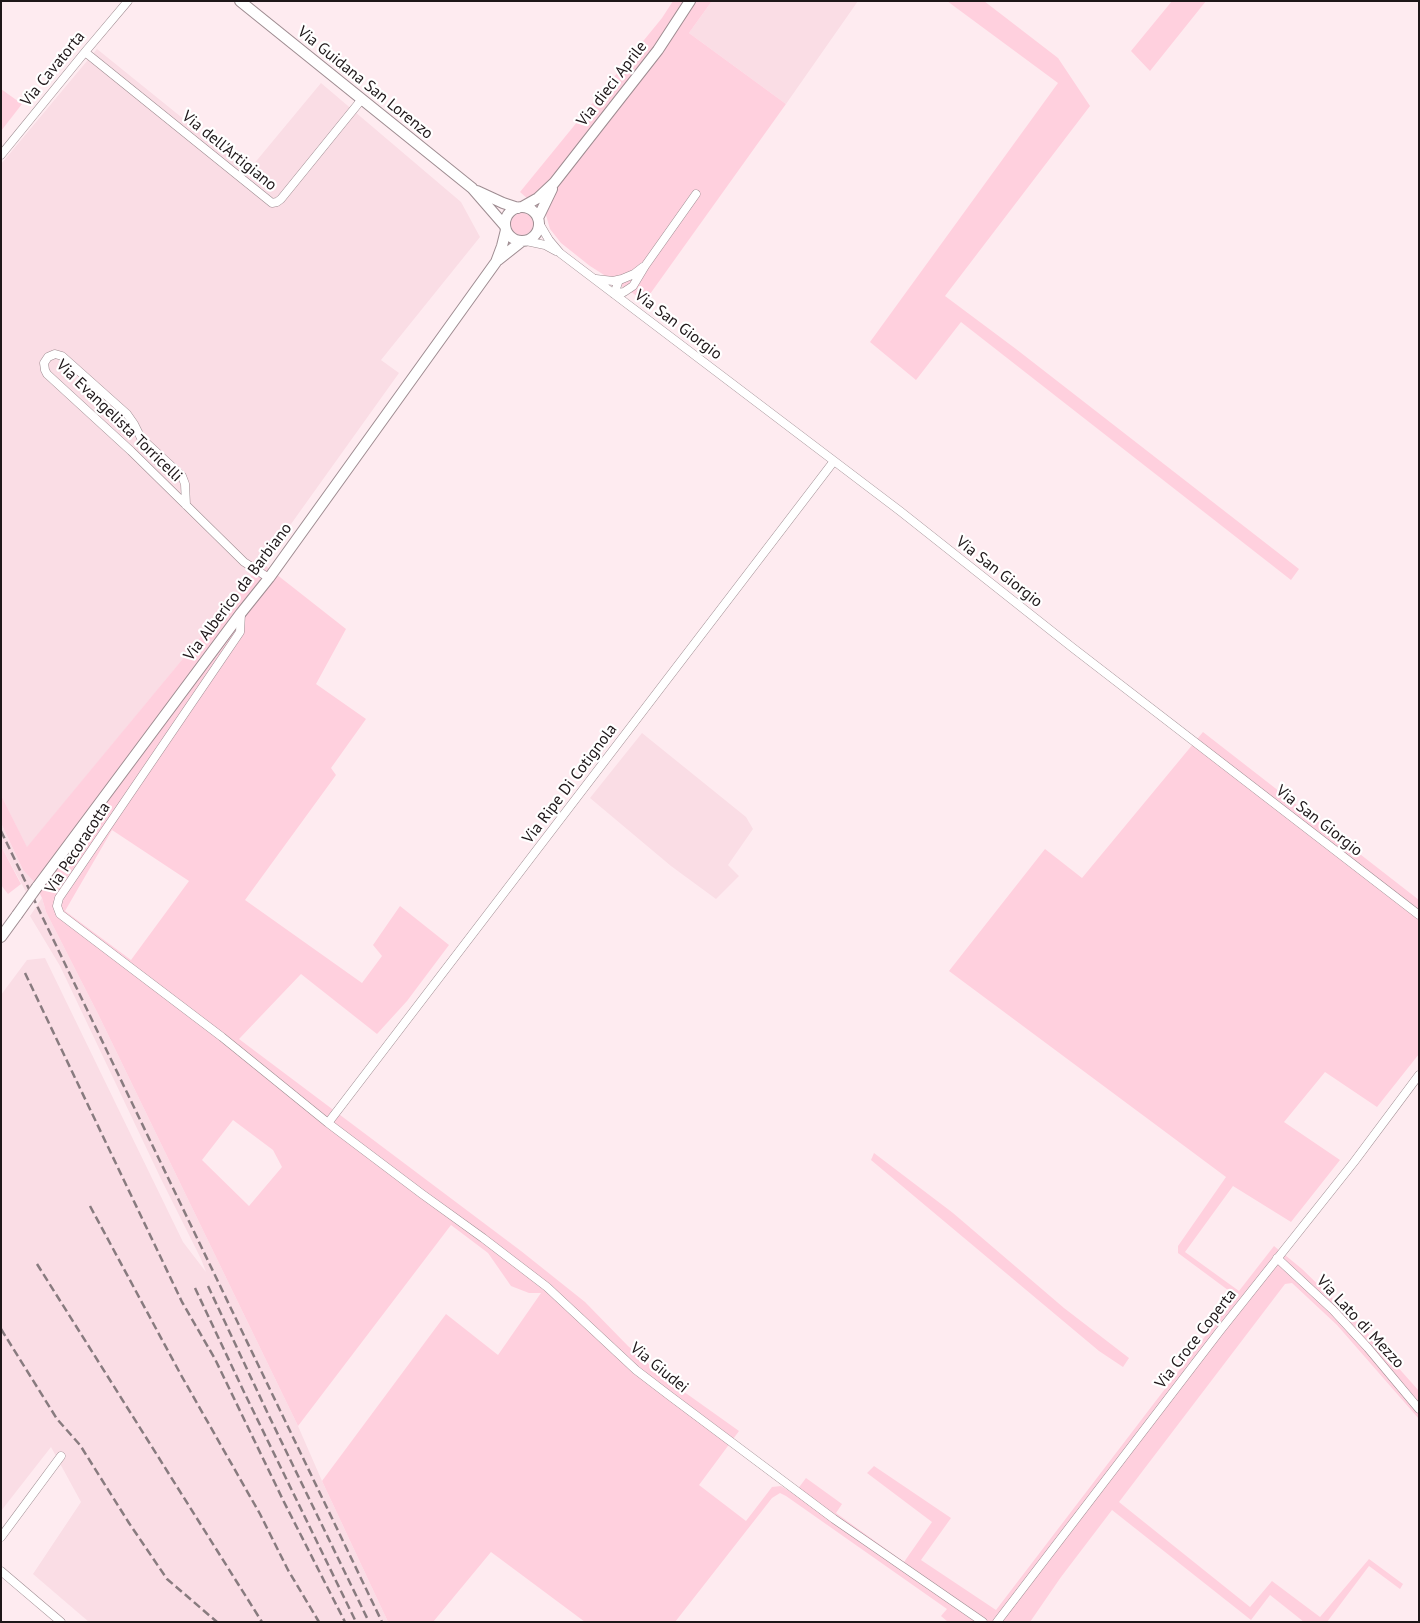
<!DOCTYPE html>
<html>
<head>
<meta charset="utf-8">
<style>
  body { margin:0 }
  #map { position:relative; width:1420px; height:1623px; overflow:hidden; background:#feebf0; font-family:"PT Sans",sans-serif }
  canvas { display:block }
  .frame { position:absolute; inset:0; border:2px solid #1e1719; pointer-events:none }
</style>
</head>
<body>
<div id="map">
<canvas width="1420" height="1623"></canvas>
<div class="frame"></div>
</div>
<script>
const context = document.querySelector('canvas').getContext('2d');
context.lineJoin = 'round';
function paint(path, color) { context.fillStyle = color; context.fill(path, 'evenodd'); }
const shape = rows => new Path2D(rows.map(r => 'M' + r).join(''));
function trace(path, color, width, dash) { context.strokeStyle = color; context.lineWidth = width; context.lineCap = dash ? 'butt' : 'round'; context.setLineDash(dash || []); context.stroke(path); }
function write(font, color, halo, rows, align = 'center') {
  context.font = font + ' "PT Sans",sans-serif'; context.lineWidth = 4.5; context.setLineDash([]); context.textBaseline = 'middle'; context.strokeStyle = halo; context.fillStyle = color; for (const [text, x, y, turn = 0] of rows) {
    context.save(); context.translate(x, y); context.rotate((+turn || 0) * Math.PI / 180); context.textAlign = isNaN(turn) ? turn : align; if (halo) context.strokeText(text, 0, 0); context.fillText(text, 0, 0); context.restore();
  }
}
paint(shape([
  [712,1,858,1,786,104,689,33],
  [97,49,248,171,321,83,461,202,480,237,381,360,399,373,271,552,27,848,1,795,1,164],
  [642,733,746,817,753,829,728,865,739,876,716,899,671,866,590,798],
  [1,823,23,870,34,882,26,892,1,846],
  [42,898,46,912,98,1014,298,1426,322,1481,388,1622,89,1622,33,1574,81,1502,51,1447,1,1511,1,995,27,960,45,958,183,1242,206,1272,201,1259,161,1179,60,966,30,916]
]), '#fadde5');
paint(shape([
  [673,1,712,1,689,33,786,104,645,301,590,266,561,243,550,229,546,215,520,192,662,18],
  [947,1,984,1,1058,58,1090,106,945,296,1016,349,1299,569,1291,580,961,322,916,380,870,342,1058,83],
  [1172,1,1206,1,1150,71,1131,51],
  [1,89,22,104,1,131],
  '511 224a11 11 0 1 1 22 0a11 11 0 1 1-22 0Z',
  [262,563,346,629,316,684,366,719,331,768,336,775,245,900,362,983,382,956,373,945,400,906,449,945,407,1001,377,1034,301,974,239,1039,521,1251,585,1302,628,1346,666,1379,739,1431,699,1485,746,1521,772,1487,781,1486,794,1494,806,1478,842,1504,836,1513,904,1562,932,1522,867,1473,874,1466,951,1518,921,1560,996,1610,1236,1296,1178,1253,1178,1246,1226,1177,949,971,1045,849,1082,878,1203,732,1419,900,1419,1054,1377,1107,1325,1072,1284,1122,1340,1160,1291,1222,1233,1186,1185,1252,1239,1291,1274,1246,1302,1269,1363,1328,1419,1391,1419,1419,1337,1325,1292,1283,1285,1284,1119,1502,1250,1607,1272,1581,1320,1617,1369,1559,1403,1584,1400,1589,1369,1566,1327,1622,1304,1622,1270,1595,1251,1620,1112,1510,1061,1577,1030,1622,948,1622,941,1616,947,1609,786,1496,780,1493,772,1498,675,1622,585,1622,491,1552,433,1622,388,1622,322,1481,446,1314,498,1355,541,1293,529,1293,511,1286,488,1253,451,1225,298,1426,98,1014,46,912,42,898,34,882,23,870,1,823,1,795,27,847],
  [112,830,189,881,131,960,65,911],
  [233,1120,273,1150,282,1167,249,1206,202,1160],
  [1,846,21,884,8,894,1,885],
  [874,1153,953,1213,1064,1308,1129,1358,1123,1367,1099,1351,871,1160]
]), '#ffd0de');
const street = shape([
  [85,52,272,203,277,202,281,199,362,99],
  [1,155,85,52,128,1],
  [539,223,549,240,560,253,900,511,1073,648,1419,915],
  [526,241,545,245,556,251],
  [596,279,613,281,622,279,634,274,643,267],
  [619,280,614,294,624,292,633,286,645,266,696,194],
  [186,505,185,484,182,476,141,438,134,424,127,414,62,356,55,354,48,357,44,363,45,370,47,374,131,451,186,505,244,562,269,578],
  [241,613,240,632,59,898,57,906,60,914,222,1037,328,1123,422,1194,483,1238,547,1287,636,1370,670,1396,834,1519,983,1622],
  [328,1123,834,461],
  [1277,1258,1333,1310,1368,1348,1419,1409],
  [1,1537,61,1456],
  [1,1571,61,1622],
  [997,1622,1219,1332,1354,1162,1419,1075]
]);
const secondary = shape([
  [240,1,472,188,505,226],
  [477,191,503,203,518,208],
  [522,207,538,198,554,183,658,50,690,1],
  '505 224a17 17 0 1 1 34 0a17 17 0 1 1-34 0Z',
  [538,218,552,189],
  [498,260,522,241],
  [37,887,241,613,269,578,496,262,502,246,506,230],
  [1,937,17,915]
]);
trace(street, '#9e8c91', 9);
trace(secondary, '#9e8c91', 12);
trace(street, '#fff', 8);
trace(secondary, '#fff', 10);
trace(shape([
  [1,831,382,1622],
  [25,973,182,1302,215,1359,284,1502,345,1622],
  [90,1206,181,1375,260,1514,288,1570,319,1622],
  [37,1264,262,1622],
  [208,1286,269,1416,369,1622],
  [195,1288,244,1392,356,1622],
  [1,1329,57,1419,80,1445,129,1523,167,1579,217,1622]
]), '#887b7f', 2.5, [8, 4]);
const secondaryBridge = shape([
  [17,915,37,887]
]);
trace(secondaryBridge, '#9e8c91', 12, []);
trace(secondaryBridge, '#fff', 10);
write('16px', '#1e1719', '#fff', [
  ["Via Cavatorta",53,69,-51],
  ["Via Guidana San Lorenzo",365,83,39],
  ["Via dieci Aprile",612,84,-52],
  ["Via dell'Artigiano",229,151,39],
  ["Via San Giorgio",678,325,37],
  ["Via Evangelista Torricelli",119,421,44],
  ["Via San Giorgio",999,572,38],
  ["Via Alberico da Barbiano",238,592,-53],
  ["Via Ripe Di Cotignola",570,784,-53],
  ["Via San Giorgio",1319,821,38],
  ["Via Pecoracotta",78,848,-57],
  ["Via Lato di Mezzo",1360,1322,47],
  ["Via Croce Coperta",1196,1339,-52],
  ["Via Giudei",659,1368,39]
]);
</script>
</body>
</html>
